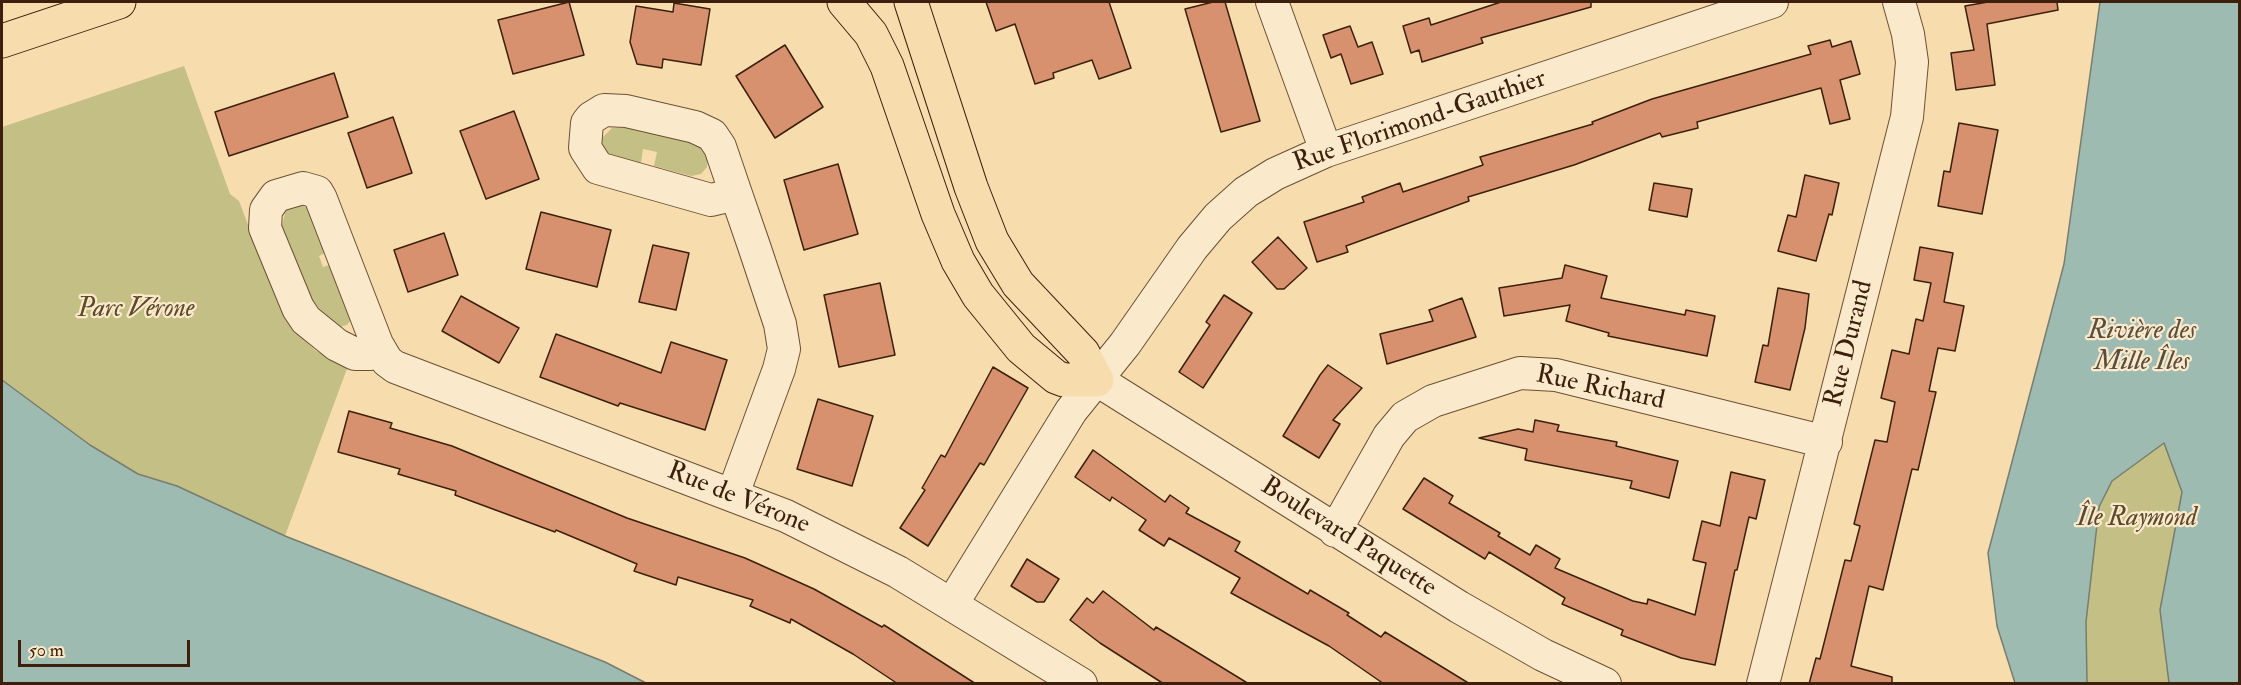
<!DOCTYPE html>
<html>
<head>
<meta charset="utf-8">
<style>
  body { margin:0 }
  #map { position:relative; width:2241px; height:685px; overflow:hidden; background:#f7ddae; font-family:"IM FELL Double Pica",serif }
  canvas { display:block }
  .frame { position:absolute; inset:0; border:3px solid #3c200d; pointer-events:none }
  .scale { position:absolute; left:18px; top:640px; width:172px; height:27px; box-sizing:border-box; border:3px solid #3c200d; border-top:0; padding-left:8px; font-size:18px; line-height:21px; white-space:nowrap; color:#3c200d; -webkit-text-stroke:4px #fae9ca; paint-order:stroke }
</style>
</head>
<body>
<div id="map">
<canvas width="2241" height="685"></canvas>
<div class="frame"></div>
<div class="scale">50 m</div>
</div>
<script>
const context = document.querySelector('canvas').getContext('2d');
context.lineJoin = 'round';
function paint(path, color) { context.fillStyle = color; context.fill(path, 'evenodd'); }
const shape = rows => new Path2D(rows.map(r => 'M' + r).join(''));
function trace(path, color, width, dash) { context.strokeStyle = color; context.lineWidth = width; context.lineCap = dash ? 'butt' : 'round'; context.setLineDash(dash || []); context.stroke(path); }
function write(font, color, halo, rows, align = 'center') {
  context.font = font + ' "IM FELL Double Pica",serif'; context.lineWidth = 4.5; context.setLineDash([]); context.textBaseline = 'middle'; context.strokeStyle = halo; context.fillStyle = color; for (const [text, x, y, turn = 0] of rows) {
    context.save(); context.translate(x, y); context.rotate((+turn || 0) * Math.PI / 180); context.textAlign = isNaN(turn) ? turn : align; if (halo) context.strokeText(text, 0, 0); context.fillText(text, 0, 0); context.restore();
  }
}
paint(shape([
  [184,66,230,194,239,201,280,309,294,330,316,351,348,366,285,536,178,486,138,474,90,445,2,380,2,127],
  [612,128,636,128,699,144,708,157,707,167,701,174,691,176,654,166,657,152,643,149,641,163,609,158,602,147,601,139],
  [300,204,307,207,327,252,319,256,323,267,332,264,351,320,347,325,338,327,331,323,310,297,282,225,286,210],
  [2164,442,2182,492,2160,610,2169,683,2087,684,2086,622,2099,507,2112,481]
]), '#c4bf85');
const water = shape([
  [2100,2,2239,2,2239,683,2169,683,2160,610,2182,492,2164,443,2112,481,2099,507,2086,622,2087,683,2015,683,1997,626,1988,553,2064,264,2100,2],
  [2,380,90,445,138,474,177,486,285,536,605,662,646,683,2,683,2,380]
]);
paint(water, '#9ebbb1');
trace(water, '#777d6f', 1.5);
const building = shape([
  [569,2,584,55,513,74,498,20,569,2],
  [986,2,1109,2,1131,68,1099,79,1092,60,1053,73,1054,78,1035,84,1015,24,996,31,986,2],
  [1213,2,1225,2,1260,121,1221,132,1185,9,1213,2],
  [1501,2,1591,2,1591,7,1481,38,1483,43,1422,62,1419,50,1411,53,1403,26,1429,18,1431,25,1501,2],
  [1988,2,2057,2,2058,10,1987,24,1995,85,1956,90,1951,53,1974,50,1965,6,1988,2],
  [674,3,710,9,701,65,663,59,662,68,637,64,630,42,636,6,673,12,674,3],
  [1350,26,1358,47,1372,42,1383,74,1351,84,1341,54,1331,58,1323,35,1350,26],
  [1830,40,1832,47,1851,41,1860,74,1840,80,1850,119,1830,124,1821,88,1697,122,1698,128,1662,137,1660,133,1574,165,1468,197,1469,201,1346,246,1348,252,1317,262,1304,222,1364,202,1362,197,1400,183,1403,192,1483,165,1480,157,1593,124,1592,122,1652,99,1811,54,1808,46,1830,40],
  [785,45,823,107,775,138,736,76,785,45],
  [334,73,348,117,229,156,215,112,334,73],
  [514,111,539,179,486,199,460,131,514,111],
  [393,117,412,173,367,188,348,133,393,117],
  [1959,123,1998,130,1982,214,1938,206,1944,171,1950,172,1959,123],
  [838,164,858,234,804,250,784,180,838,164],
  [1805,175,1839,183,1832,215,1829,214,1816,261,1778,251,1788,215,1796,217,1805,175],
  [1654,183,1692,189,1687,217,1649,210,1654,183],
  [541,212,611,230,597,287,526,269,541,212],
  [444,233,458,275,408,292,394,250,444,233],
  [1278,237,1307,268,1284,289,1277,289,1252,262,1278,237],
  [653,245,689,253,676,310,639,302,653,245],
  [1920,247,1953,253,1944,302,1964,306,1955,351,1938,348,1929,391,1936,392,1918,470,1912,469,1883,590,1869,586,1851,666,1892,677,1892,684,1809,684,1816,658,1820,659,1845,560,1851,561,1860,526,1854,524,1875,440,1887,442,1895,402,1881,398,1892,350,1909,354,1916,319,1923,321,1931,283,1914,280,1920,247],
  [1565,265,1607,276,1601,298,1685,315,1686,310,1715,316,1707,356,1608,336,1609,333,1566,321,1570,305,1504,316,1499,288,1562,278,1565,265],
  [880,283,895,355,839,367,824,295,880,283],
  [1778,288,1809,294,1805,328,1790,390,1755,382,1763,345,1768,346,1778,288],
  [1224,295,1252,313,1203,388,1179,372,1210,325,1206,322,1224,295],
  [461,296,519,328,499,363,442,331,461,296],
  [1462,298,1476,337,1387,364,1380,334,1433,321,1429,310,1462,298],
  [556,334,661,373,671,342,727,360,705,430,620,403,618,406,540,377,556,334],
  [1328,365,1362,388,1333,420,1340,424,1319,458,1283,436,1320,375,1328,365],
  [993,367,1028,388,984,465,980,463,928,546,900,528,925,490,922,488,941,455,945,457,993,367],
  [818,399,873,416,852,486,797,469,818,399],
  [349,411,392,423,390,428,452,446,627,518,745,558,814,589,882,627,884,625,976,684,898,684,853,654,791,619,790,623,750,606,753,600,678,577,676,585,634,571,637,564,556,530,555,532,455,495,456,491,398,474,400,469,338,452,349,411],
  [1535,420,1559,425,1557,431,1617,442,1616,446,1678,461,1669,498,1630,488,1632,481,1525,460,1527,449,1479,438,1518,429,1533,432,1535,420],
  [1093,450,1165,502,1170,495,1189,508,1186,513,1240,542,1235,551,1308,594,1310,590,1349,613,1347,615,1381,637,1385,632,1470,684,1384,684,1329,646,1231,593,1240,578,1169,538,1164,546,1139,530,1146,520,1112,497,1110,501,1075,477,1093,450],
  [1731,472,1765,480,1756,519,1749,517,1737,570,1735,570,1715,665,1681,658,1621,635,1623,630,1562,604,1565,598,1489,552,1485,559,1403,509,1424,478,1453,496,1449,503,1500,533,1498,536,1530,555,1536,545,1560,559,1555,568,1633,601,1647,604,1648,599,1695,615,1706,563,1693,560,1702,521,1720,526,1731,472],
  [1027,559,1059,579,1044,602,1037,602,1011,586,1027,559],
  [1103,591,1154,630,1156,627,1249,684,1164,684,1100,643,1070,620,1087,598,1093,603,1103,591]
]);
paint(building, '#d7916e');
trace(building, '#3c200d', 1.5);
const minor = shape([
  [1272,2,1326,151],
  [380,350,371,354,355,354,337,345,306,320,298,308,265,228,266,210,276,196,303,188,317,192,321,199,377,344,387,361,395,367,786,516,898,572,1081,684],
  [1097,380,1459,607,1543,655,1605,684],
  [733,494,779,369,784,349,780,324,754,246,736,194,720,147,712,135,695,127,626,111,604,110,591,118,587,123,585,148,598,168,711,200,736,194],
  [1335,531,1389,436,1405,417,1433,401,1520,373,1556,375,1826,442],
  [952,604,1071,411,1125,344,1192,248,1218,217,1246,192,1275,174,1326,151,1772,2],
  [1763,684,1907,117,1912,62,1908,34,1899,2]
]);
const highway = shape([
  [844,2,871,34,887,66,938,214,958,261,978,295,1021,348,1056,377,1064,380,1097,380,1083,353,1018,284,992,241,971,187,911,2],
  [2,41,119,2]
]);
trace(minor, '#6b4f35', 34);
trace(highway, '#3c200d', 35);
trace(minor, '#fae9ca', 32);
trace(highway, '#f7ddae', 33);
write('26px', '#3c200d', '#fae9ca', [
  ["Rue Florimond-Gauthier",1420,122,-19],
  ["Rue Durand",1850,344,-76],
  ["Rue Richard",1600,389,12],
  ["Rue de Vérone",738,499,22],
  ["Boulevard Paquette",1348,538,32]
]);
write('italic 26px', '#5e482b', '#fae9ca', [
  ["Parc Vérone",136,310],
  ["Île Raymond",2137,519]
]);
write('italic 27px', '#594e3e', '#fae9ca', [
  ["Rivière des",2142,332],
  ["Mille Îles",2142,363]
]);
</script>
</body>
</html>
